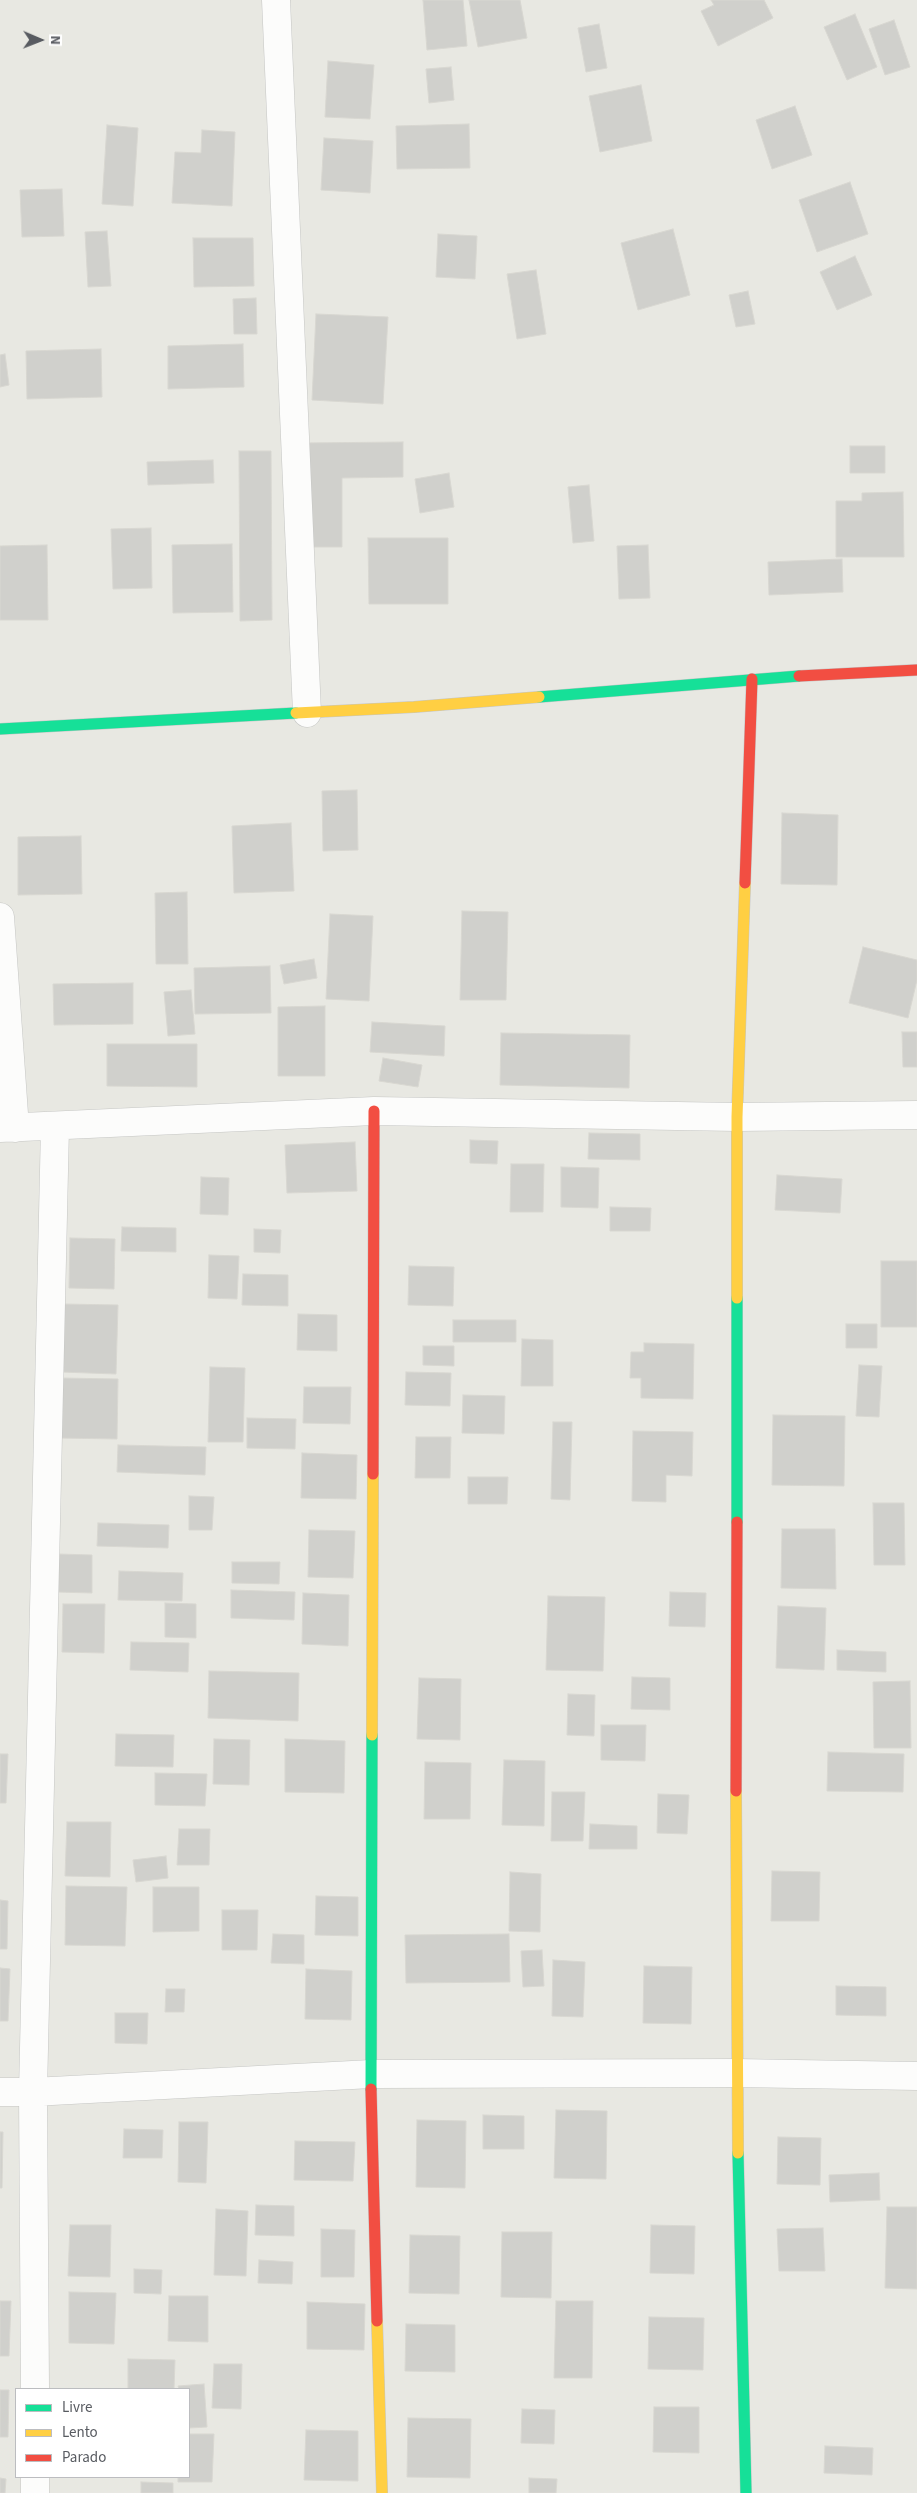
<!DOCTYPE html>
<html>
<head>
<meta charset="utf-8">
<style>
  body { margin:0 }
  #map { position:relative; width:917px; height:2493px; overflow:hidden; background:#e8e8e2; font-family:"Source Sans 3",sans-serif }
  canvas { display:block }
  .legend { position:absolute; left:15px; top:2388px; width:175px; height:90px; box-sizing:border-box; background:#fff; border:1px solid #bcbdc0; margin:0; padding:6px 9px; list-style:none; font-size:15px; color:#585b61 }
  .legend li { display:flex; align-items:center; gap:10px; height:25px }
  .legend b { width:25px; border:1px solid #bcbdc0 }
  .north { position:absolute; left:15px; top:15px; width:50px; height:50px; -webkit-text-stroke:4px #fff; paint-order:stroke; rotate:91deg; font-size:14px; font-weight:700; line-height:20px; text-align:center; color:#585b61 }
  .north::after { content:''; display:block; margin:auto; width:18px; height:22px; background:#585b61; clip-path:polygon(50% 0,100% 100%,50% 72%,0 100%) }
</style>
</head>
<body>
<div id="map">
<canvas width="917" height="2493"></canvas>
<ul class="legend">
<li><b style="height:6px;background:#16e098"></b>Livre</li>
<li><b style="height:6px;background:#ffcf43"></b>Lento</li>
<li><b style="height:6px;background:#f24e42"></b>Parado</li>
</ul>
<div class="north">N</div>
</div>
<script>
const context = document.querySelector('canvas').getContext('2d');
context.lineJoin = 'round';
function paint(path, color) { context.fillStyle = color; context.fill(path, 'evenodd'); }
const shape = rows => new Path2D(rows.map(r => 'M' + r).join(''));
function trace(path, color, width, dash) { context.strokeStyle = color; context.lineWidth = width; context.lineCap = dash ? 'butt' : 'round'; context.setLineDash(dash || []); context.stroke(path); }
const building = shape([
  [423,0,463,0,467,46,427,50,423,0],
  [469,0,520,0,527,38,478,47,469,0],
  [711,0,764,0,773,18,718,46,701,11,714,5,711,0],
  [855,14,877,67,847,80,824,27,855,14],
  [894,20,910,67,885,75,869,29,894,20],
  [599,24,607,68,586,72,578,28,599,24],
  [328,61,374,65,370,119,325,117,328,61],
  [451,67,454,100,429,103,426,69,451,67],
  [641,85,652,141,600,152,589,96,641,85],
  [795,106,812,155,772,169,756,120,795,106],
  [469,124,470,168,397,169,396,126,469,124],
  [107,125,138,128,133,206,102,204,107,125],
  [202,130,235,132,232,206,172,203,175,152,201,153,202,130],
  [324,138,373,141,370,193,321,190,324,138],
  [850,182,868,234,817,252,799,200,850,182],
  [62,189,64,236,22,237,20,190,62,189],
  [673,229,690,295,638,310,621,243,673,229],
  [107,231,111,286,88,287,85,232,107,231],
  [438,234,477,236,475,279,436,277,438,234],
  [193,238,253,238,254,286,194,287,193,238],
  [855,256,872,295,837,310,820,272,855,256],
  [536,270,546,334,517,339,507,274,536,270],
  [748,291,755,324,736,327,729,295,748,291],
  [256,298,257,334,234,334,233,299,256,298],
  [316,314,388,317,383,404,312,400,316,314],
  [243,344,244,387,168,389,168,346,243,344],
  [101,349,102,397,27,399,26,351,101,349],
  [5,354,9,385,0,387,0,355,5,354],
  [403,442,403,477,342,478,342,547,304,547,303,443,403,442],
  [850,446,885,446,885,473,850,473,850,446],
  [239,451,271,451,272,620,240,621,239,451],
  [213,460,214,483,148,485,147,462,213,460],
  [449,473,454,507,420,513,415,479,449,473],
  [589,485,594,541,573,543,568,487,589,485],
  [903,492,904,557,836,557,836,501,862,501,862,493,903,492],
  [151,528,152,588,113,589,111,529,151,528],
  [368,538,448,538,448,604,369,604,368,538],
  [232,544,233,612,173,613,172,545,232,544],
  [47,545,48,620,0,620,0,546,47,545],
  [648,545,650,598,619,599,617,546,648,545],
  [842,559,843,592,769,595,768,562,842,559],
  [357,790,358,850,323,851,322,791,357,790],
  [782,813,838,815,837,885,781,884,782,813],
  [291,823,294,891,234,893,232,826,291,823],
  [81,836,82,894,18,895,18,837,81,836],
  [187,892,188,964,156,964,155,893,187,892],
  [462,911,508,912,506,1000,460,1000,462,911],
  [330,914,373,916,369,1001,326,999,330,914],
  [863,947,917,960,917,980,908,1018,849,1003,863,947],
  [314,959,317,978,284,984,280,965,314,959],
  [270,966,271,1013,195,1014,194,968,270,966],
  [133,983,133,1024,54,1025,53,984,133,983],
  [191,990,195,1034,168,1036,164,992,191,990],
  [325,1006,325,1076,278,1076,278,1007,325,1006],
  [372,1022,445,1026,444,1056,370,1052,372,1022],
  [902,1032,917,1032,917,1067,903,1067,902,1032],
  [501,1033,630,1035,629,1088,500,1085,501,1033],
  [107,1044,197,1044,197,1087,107,1086,107,1044],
  [383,1058,422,1065,418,1087,379,1081,383,1058],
  [589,1133,640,1134,640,1160,588,1159,589,1133],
  [470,1140,498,1141,497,1164,470,1163,470,1140],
  [355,1142,357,1191,287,1193,285,1145,355,1142],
  [511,1164,544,1164,543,1212,510,1212,511,1164],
  [561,1167,599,1168,598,1208,561,1207,561,1167],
  [777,1175,842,1179,840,1213,775,1210,777,1175],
  [201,1177,229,1178,228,1215,200,1214,201,1177],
  [610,1207,651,1208,650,1231,610,1231,610,1207],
  [122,1227,176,1228,176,1252,121,1251,122,1227],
  [254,1229,281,1230,280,1253,254,1252,254,1229],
  [70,1238,115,1239,114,1289,69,1288,70,1238],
  [209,1255,239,1256,237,1299,208,1298,209,1255],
  [881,1261,917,1261,917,1327,881,1327,881,1261],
  [409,1266,454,1267,453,1306,408,1305,409,1266],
  [243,1274,288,1275,288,1306,242,1305,243,1274],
  [62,1304,118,1305,116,1374,61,1372,62,1304],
  [298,1314,337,1315,337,1351,297,1350,298,1314],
  [453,1320,516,1320,516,1342,453,1342,453,1320],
  [846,1324,877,1324,877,1348,846,1348,846,1324],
  [522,1339,553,1340,553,1386,521,1386,522,1339],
  [644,1343,694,1344,693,1399,641,1398,641,1378,630,1378,631,1352,644,1352,644,1343],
  [423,1346,454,1346,454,1366,423,1365,423,1346],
  [859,1365,882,1366,879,1417,856,1416,859,1365],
  [210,1367,245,1368,243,1442,208,1442,210,1367],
  [406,1372,451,1373,450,1406,405,1405,406,1372],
  [60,1378,118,1379,117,1439,59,1438,60,1378],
  [304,1387,351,1387,350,1424,303,1423,304,1387],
  [463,1395,505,1396,504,1434,462,1433,463,1395],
  [773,1415,845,1416,844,1486,772,1485,773,1415],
  [247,1418,296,1419,295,1449,247,1448,247,1418],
  [553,1422,572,1422,570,1500,551,1499,553,1422],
  [633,1431,693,1432,692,1476,666,1475,666,1502,632,1501,633,1431],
  [416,1437,451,1437,450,1478,415,1478,416,1437],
  [118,1445,206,1447,205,1475,117,1472,118,1445],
  [302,1453,357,1455,356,1499,301,1498,302,1453],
  [468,1477,508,1477,507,1504,468,1504,468,1477],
  [189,1496,214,1497,212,1530,189,1530,189,1496],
  [873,1503,904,1503,905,1565,874,1565,873,1503],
  [98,1523,169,1525,168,1548,97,1546,98,1523],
  [782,1529,835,1529,836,1589,781,1588,782,1529],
  [309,1530,355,1531,353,1578,308,1577,309,1530],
  [58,1554,92,1555,92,1593,57,1592,58,1554],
  [232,1562,280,1562,279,1584,232,1583,232,1562],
  [119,1571,183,1573,182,1601,118,1600,119,1571],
  [231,1590,295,1592,294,1620,231,1618,231,1590],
  [670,1592,706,1593,705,1627,669,1626,670,1592],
  [303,1593,349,1595,348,1646,302,1644,303,1593],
  [548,1596,605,1597,603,1671,546,1670,548,1596],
  [165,1603,196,1604,196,1638,165,1637,165,1603],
  [63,1604,105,1604,104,1653,62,1652,63,1604],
  [778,1606,826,1608,824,1670,776,1668,778,1606],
  [131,1642,189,1643,188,1672,130,1670,131,1642],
  [837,1650,886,1652,886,1672,837,1670,837,1650],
  [209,1671,299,1673,298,1721,208,1718,209,1671],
  [632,1677,670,1678,670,1710,631,1709,632,1677],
  [419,1678,461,1679,460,1740,417,1739,419,1678],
  [910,1681,911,1748,874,1748,873,1682,910,1681],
  [568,1694,595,1695,594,1736,567,1735,568,1694],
  [601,1725,646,1725,645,1761,601,1760,601,1725],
  [116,1734,174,1735,173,1767,115,1766,116,1734],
  [214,1739,250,1740,249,1785,213,1784,214,1739],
  [285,1739,345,1741,344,1793,285,1792,285,1739],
  [828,1752,904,1754,903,1792,827,1791,828,1752],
  [0,1754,8,1754,6,1803,0,1803,0,1754],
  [504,1760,545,1761,544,1826,502,1825,504,1760],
  [425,1762,471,1763,470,1819,424,1819,425,1762],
  [155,1773,207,1774,205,1806,155,1805,155,1773],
  [552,1792,585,1792,583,1841,551,1841,552,1792],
  [658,1794,689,1795,687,1834,657,1833,658,1794],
  [67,1822,111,1822,110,1877,65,1876,67,1822],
  [590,1824,637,1826,637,1849,589,1849,590,1824],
  [179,1829,210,1829,209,1865,177,1865,179,1829],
  [166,1856,168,1878,136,1882,133,1860,166,1856],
  [772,1871,820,1872,819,1921,771,1921,772,1871],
  [510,1872,541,1874,540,1932,509,1931,510,1872],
  [66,1886,127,1887,125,1946,65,1945,66,1886],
  [153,1887,199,1887,199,1931,153,1932,153,1887],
  [316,1896,358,1897,358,1936,315,1935,316,1896],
  [0,1900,8,1901,7,1949,0,1949,0,1900],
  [222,1910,258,1910,257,1950,222,1950,222,1910],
  [273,1934,304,1935,304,1964,271,1963,273,1934],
  [509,1934,510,1982,406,1983,405,1935,509,1934],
  [542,1950,544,1986,523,1987,521,1951,542,1950],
  [553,1960,585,1962,583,2017,552,2016,553,1960],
  [644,1966,692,1967,691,2024,643,2023,644,1966],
  [0,1968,10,1969,8,2021,0,2021,0,1968],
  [306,1969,352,1971,351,2020,305,2019,306,1969],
  [836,1986,886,1987,886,2016,836,2015,836,1986],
  [166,1989,185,1989,184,2012,165,2012,166,1989],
  [115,2013,148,2013,147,2044,115,2043,115,2013],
  [556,2110,607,2111,606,2179,554,2178,556,2110],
  [483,2115,524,2116,524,2149,483,2149,483,2115],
  [417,2120,466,2121,465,2188,416,2187,417,2120],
  [179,2122,208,2122,206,2183,178,2182,179,2122],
  [124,2129,163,2130,162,2158,123,2158,124,2129],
  [0,2132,3,2132,2,2188,0,2188,0,2132],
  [778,2137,821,2138,820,2185,777,2184,778,2137],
  [295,2141,355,2142,353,2181,294,2180,295,2141],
  [879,2173,880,2200,830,2202,829,2175,879,2173],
  [256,2205,294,2206,294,2236,255,2235,256,2205],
  [887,2207,917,2207,917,2289,885,2288,887,2207],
  [216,2209,248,2211,246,2276,214,2275,216,2209],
  [70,2225,111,2225,110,2277,68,2276,70,2225],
  [651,2225,695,2226,694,2274,650,2273,651,2225],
  [823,2228,825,2271,779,2271,777,2229,823,2228],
  [321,2229,355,2230,354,2277,321,2277,321,2229],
  [502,2232,552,2232,551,2298,501,2297,502,2232],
  [410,2235,460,2236,459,2294,409,2293,410,2235],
  [259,2260,293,2262,292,2284,258,2283,259,2260],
  [134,2269,162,2270,161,2294,134,2293,134,2269],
  [69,2292,116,2293,114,2344,69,2343,69,2292],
  [169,2296,208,2296,208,2342,168,2341,169,2296],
  [0,2301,11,2301,9,2356,0,2356,0,2301],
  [556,2301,593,2301,592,2378,554,2378,556,2301],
  [307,2302,365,2304,364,2350,307,2349,307,2302],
  [649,2317,704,2318,703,2370,648,2369,649,2317],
  [406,2324,455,2325,455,2372,405,2371,406,2324],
  [128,2359,175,2360,174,2389,128,2389,128,2359],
  [214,2364,242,2364,241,2409,212,2408,214,2364],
  [204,2384,207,2427,189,2428,189,2389,179,2389,178,2386,204,2384],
  [0,2390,9,2390,8,2437,0,2437,0,2390],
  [654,2407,699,2407,699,2453,653,2452,654,2407],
  [522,2409,555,2410,554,2444,521,2443,522,2409],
  [408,2418,471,2419,470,2478,407,2477,408,2418],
  [306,2430,358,2431,358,2481,304,2480,306,2430],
  [189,2434,214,2434,212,2482,178,2482,178,2477,189,2477,189,2434],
  [825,2446,873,2448,872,2475,824,2473,825,2446],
  [0,2478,6,2479,5,2493,0,2493,0,2478],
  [529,2478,557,2479,556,2493,529,2493,529,2478],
  [141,2482,173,2483,173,2493,141,2493,141,2482]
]);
paint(building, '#d0d0cc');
trace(building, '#d8d7d1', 1);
const street = shape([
  [276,0,307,713],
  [0,917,15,1128],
  [0,1128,374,1111,737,1117,917,1115],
  [0,2092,33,2092,371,2074,736,2073,917,2076],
  [35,2389,33,2092,55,1127],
  [35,2477,35,2493]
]);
const fast = shape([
  [539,697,799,676],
  [0,729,296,713],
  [737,1522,737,1298],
  [371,2089,372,1735],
  [738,2153,746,2493]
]);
const slow = shape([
  [296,713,414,707,539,697],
  [737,1298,737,1117,745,883],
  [372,1735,373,1474],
  [736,1791,738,2153],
  [377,2321,382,2493]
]);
const jam = shape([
  [799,676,917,670],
  [745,883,752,679],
  [373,1474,374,1111],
  [736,1791,737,1522],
  [371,2089,377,2321]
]);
trace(street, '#c5c6c4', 29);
trace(fast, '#c4c5c5', 12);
trace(slow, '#c4c5c5', 12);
trace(jam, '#c4c5c5', 12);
trace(street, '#fcfcfb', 28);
trace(fast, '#16e098', 11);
trace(slow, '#ffcf43', 11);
trace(jam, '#f24e42', 11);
</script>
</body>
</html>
